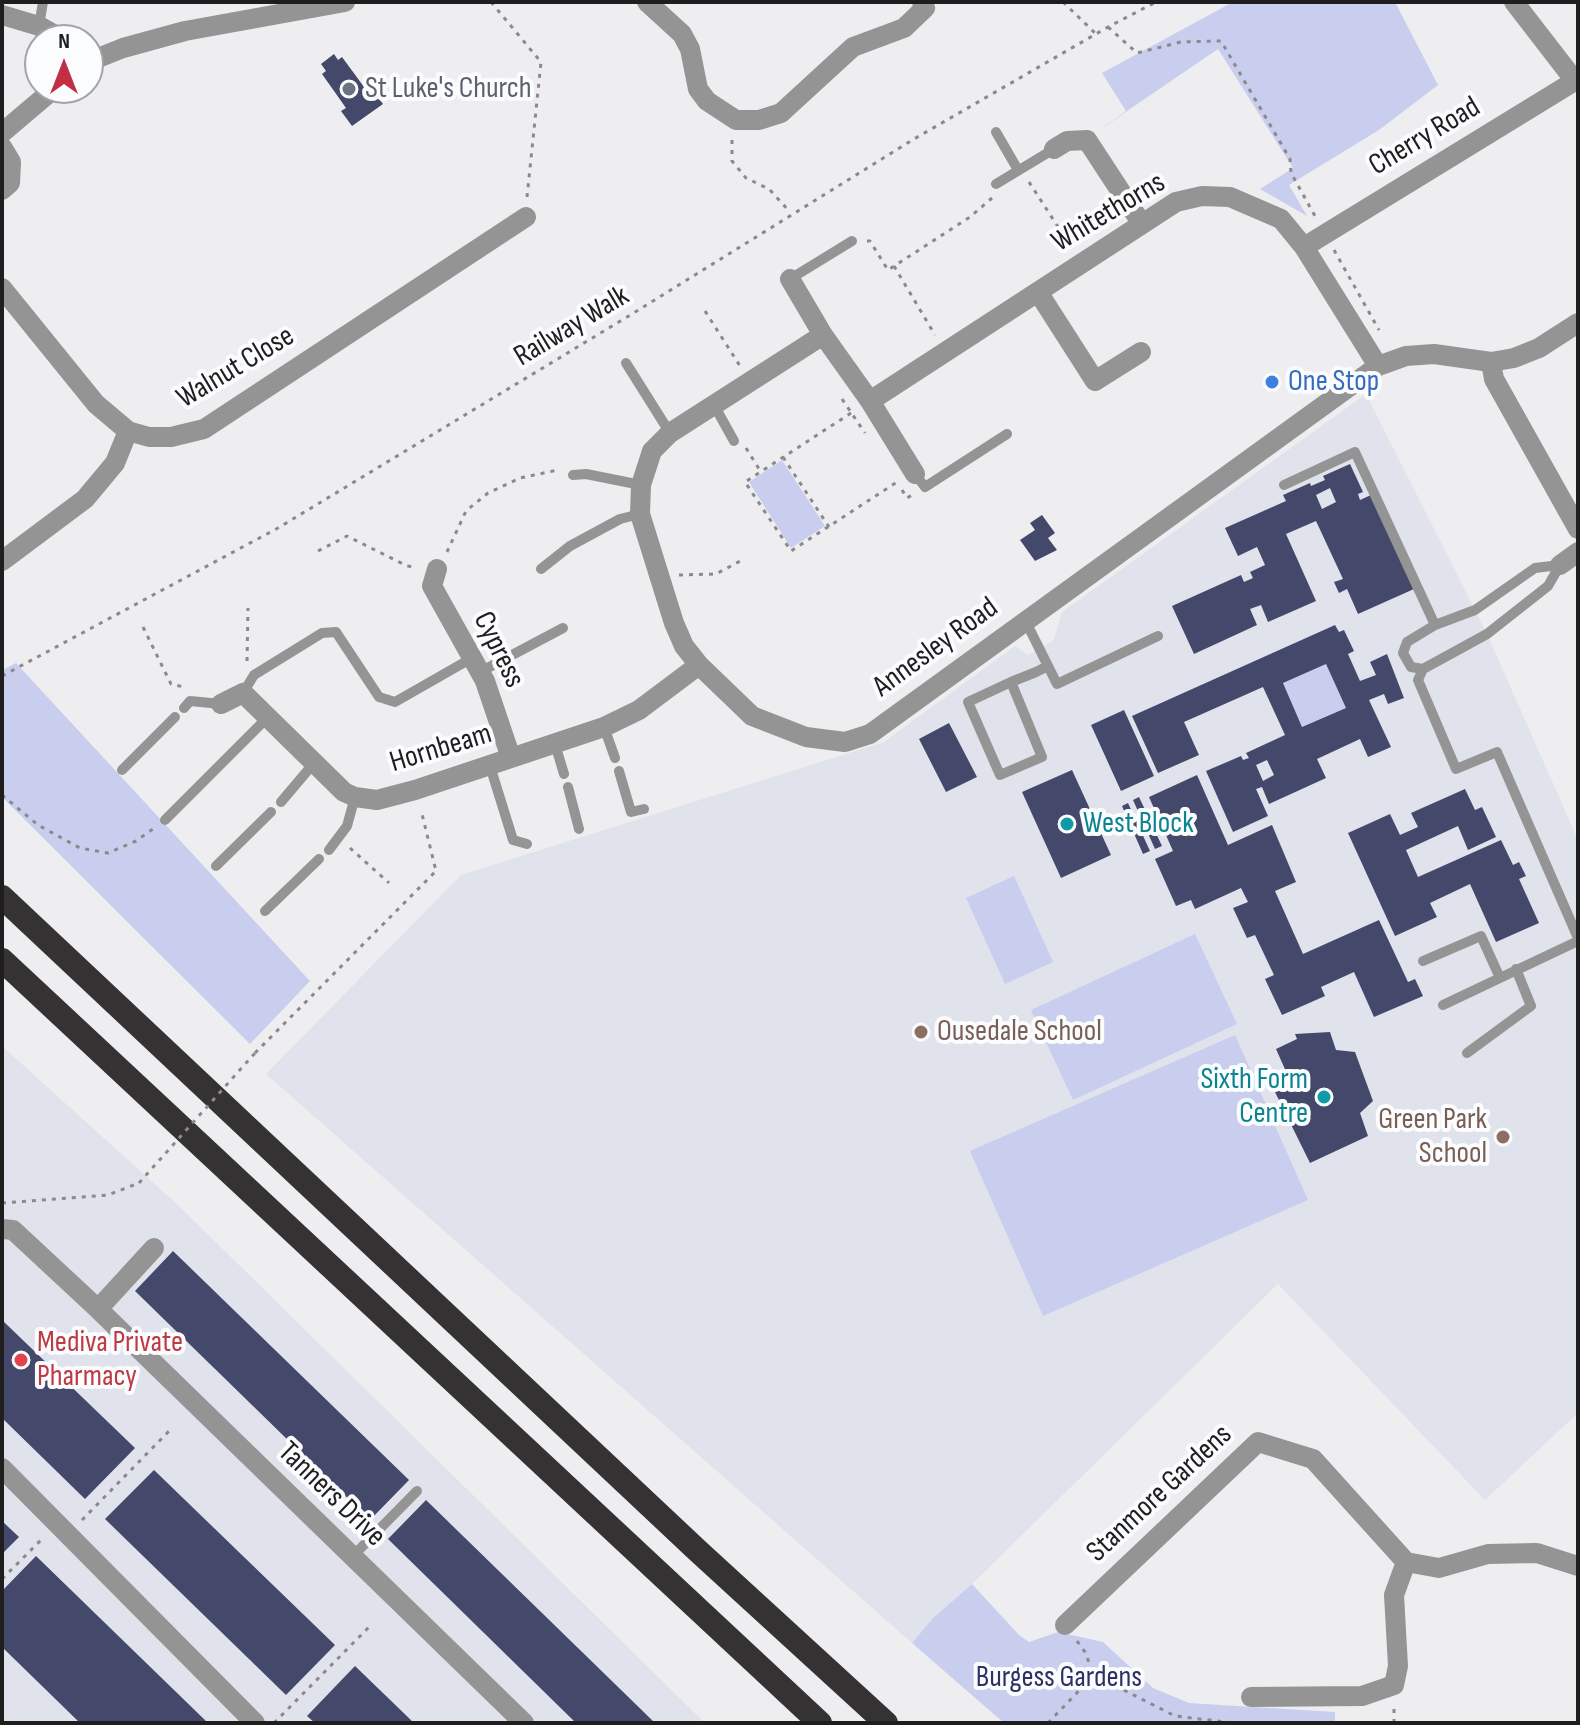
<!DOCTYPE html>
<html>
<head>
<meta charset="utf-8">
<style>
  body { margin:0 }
  #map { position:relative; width:1580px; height:1725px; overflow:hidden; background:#eeeef1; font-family:"Sofia Sans Condensed",sans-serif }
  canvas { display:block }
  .frame { position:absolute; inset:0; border:4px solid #1e1e1f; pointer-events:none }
  .north { position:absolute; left:24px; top:24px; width:80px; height:80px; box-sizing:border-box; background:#fbfcfe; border:2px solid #a3a3a5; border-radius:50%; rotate:0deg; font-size:22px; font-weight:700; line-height:32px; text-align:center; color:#1e1e1f }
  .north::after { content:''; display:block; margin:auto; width:28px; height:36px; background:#c02f44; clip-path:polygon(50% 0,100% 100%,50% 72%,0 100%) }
</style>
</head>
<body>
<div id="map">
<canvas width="1580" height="1725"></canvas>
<div class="frame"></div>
<div class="north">N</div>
</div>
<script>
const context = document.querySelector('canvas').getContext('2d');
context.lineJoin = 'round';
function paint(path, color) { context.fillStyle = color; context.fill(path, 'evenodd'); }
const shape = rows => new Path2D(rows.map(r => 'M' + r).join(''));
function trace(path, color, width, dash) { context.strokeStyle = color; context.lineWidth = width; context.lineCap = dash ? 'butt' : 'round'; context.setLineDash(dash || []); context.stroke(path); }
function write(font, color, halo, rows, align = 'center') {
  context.font = font + ' "Sofia Sans Condensed",sans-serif'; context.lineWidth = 8; context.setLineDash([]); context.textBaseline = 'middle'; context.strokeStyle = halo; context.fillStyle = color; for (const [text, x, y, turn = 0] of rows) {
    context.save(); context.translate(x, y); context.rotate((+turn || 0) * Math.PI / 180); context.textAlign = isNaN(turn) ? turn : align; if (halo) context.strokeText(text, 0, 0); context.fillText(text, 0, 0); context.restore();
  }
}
paint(shape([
  [1366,394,1487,634,1578,840,1578,1413,1485,1500,1278,1284,972,1584,933,1618,912,1643,266,1074,461,875,884,742,1015,646,1028,655,1054,640,1062,612],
  [2,1046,179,1206,705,1723,2,1723]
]), '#e0e2ec');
paint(shape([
  [1233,2,1395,2,1438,85,1379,130,1289,185,1307,216,1260,189,1293,168,1218,49,1092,135,1126,111,1102,73],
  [782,460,825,526,791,548,749,482],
  [16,663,310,981,250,1044,2,797,2,670],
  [1326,664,1346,708,1302,727,1283,683],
  [1014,876,1053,962,1005,984,966,898],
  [1195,934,1237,1024,1073,1100,1031,1010],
  [1235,1035,1308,1200,1043,1316,970,1151],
  [972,1584,1019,1635,1029,1642,1058,1632,1103,1642,1153,1688,1189,1703,1335,1712,1335,1723,1004,1723,912,1643,933,1618]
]), '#c9ceef');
paint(shape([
  [334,54,338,60,342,57,367,91,371,88,383,104,352,126,341,111,346,108,322,74,326,71,321,64],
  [1350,464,1363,492,1358,494,1360,500,1371,495,1414,589,1358,614,1347,589,1339,593,1334,582,1343,579,1316,521,1286,534,1316,601,1268,622,1261,605,1250,609,1257,625,1194,654,1172,606,1241,575,1244,582,1253,578,1250,572,1265,565,1257,547,1238,556,1225,528,1286,501,1283,495,1310,483,1311,486,1325,480,1323,476],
  [1330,488,1336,502,1322,509,1316,495],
  [1042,515,1055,533,1048,538,1057,550,1035,561,1020,540,1035,530,1030,523],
  [1335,625,1339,632,1344,630,1354,651,1348,654,1360,681,1376,675,1370,662,1387,654,1404,698,1388,704,1384,694,1369,700,1391,747,1368,757,1360,739,1317,759,1326,778,1269,804,1262,787,1256,789,1268,816,1233,832,1206,771,1241,756,1243,760,1249,758,1246,753,1285,735,1263,687,1184,722,1199,755,1158,773,1132,716],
  [1326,664,1346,708,1302,727,1283,683],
  [1267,760,1274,775,1263,781,1256,765],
  [1124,710,1154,776,1121,791,1091,725],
  [949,723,977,777,946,792,919,739],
  [1072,770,1111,855,1061,878,1022,792],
  [1197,775,1228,845,1272,825,1296,882,1275,891,1303,954,1379,920,1408,982,1415,979,1423,996,1374,1017,1354,972,1321,987,1325,996,1282,1015,1265,979,1274,975,1255,935,1247,938,1233,908,1248,902,1241,888,1195,909,1191,900,1176,906,1155,859,1173,851,1149,797],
  [1465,789,1475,810,1482,807,1496,837,1468,850,1458,826,1406,850,1418,877,1501,840,1513,865,1519,862,1526,876,1519,879,1539,923,1496,942,1470,884,1430,903,1437,917,1395,936,1348,833,1390,814,1400,835,1418,827,1411,813],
  [1139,797,1162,846,1155,849,1133,800],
  [1128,803,1150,851,1143,854,1122,806],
  [1330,1032,1336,1050,1355,1052,1373,1101,1360,1113,1368,1136,1310,1163,1275,1092,1292,1085,1276,1049,1297,1039,1295,1034],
  [173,1251,409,1480,370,1520,135,1291],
  [2,1320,135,1448,85,1499,2,1418],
  [154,1470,335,1645,286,1695,105,1519],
  [426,1500,655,1723,576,1723,388,1539],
  [2,1521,19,1537,2,1554],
  [36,1556,208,1723,80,1723,2,1647,2,1591],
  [355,1666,414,1723,315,1723,307,1716]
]), '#44486b');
trace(shape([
  [491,2,541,62,527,197],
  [1063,2,1096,34],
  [1108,27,1137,53,1181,42,1221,41,1290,159,1291,173,1315,216],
  [732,140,732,161,746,178,769,189,790,212],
  [1029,182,1071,247],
  [867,241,870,241,888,270,970,217,992,198],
  [1334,250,1379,330],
  [894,266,935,335],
  [705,311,740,366],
  [842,399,865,433],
  [851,413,745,482,791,551,897,482],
  [746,448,761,472],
  [783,457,829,527],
  [902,490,907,498,912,495],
  [318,551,347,536,407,566,417,567],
  [447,552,466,511,488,493,520,478,558,470],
  [679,575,716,574,742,560],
  [143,627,171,684,184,687],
  [247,661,248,608],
  [2,676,278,528,632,314,914,139,1108,27,1156,2],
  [2,795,38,825,80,848,108,853,136,841,153,829],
  [350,848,389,883],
  [255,1053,436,871,421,810],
  [2,1203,108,1195,139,1183],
  [82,1520,170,1430],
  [2,1579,44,1537],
  [1077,1641,1085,1652,1094,1675],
  [274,1723,370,1626],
  [1048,1723,1094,1675,1175,1716,1234,1723],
  [1394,1723,1394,1707]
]), '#8a8a8c', 3, [4, 6]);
trace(shape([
  [39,26,43,2],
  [996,132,1018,170],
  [996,184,1054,149],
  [790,279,852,241],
  [626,363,670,433],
  [714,405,734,441],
  [915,474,925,487,1007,434],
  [573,475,586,474,641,485],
  [1284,485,1355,452,1435,625],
  [1560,565,1548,586,1487,634,1423,669,1411,667,1403,653,1407,642,1435,625,1475,610,1535,568,1560,565],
  [541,569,570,546,620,519,640,514],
  [1025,620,1057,684,1158,636],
  [1423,669,1418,680,1456,769,1497,752,1578,938],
  [480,672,563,628],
  [1011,682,1042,757,1000,775,968,702,1011,682,1036,672,1048,666],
  [243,693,254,675,322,633,336,632,379,697,395,702,472,658],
  [184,708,190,701,221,704],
  [604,727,615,758],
  [555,744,564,774],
  [490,766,513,840,527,844],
  [122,770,175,717],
  [619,771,631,812,644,809],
  [568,787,579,829],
  [281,802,314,763],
  [165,820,267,718],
  [329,850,347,826,355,797],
  [216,866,271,812],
  [265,911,319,859],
  [1423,961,1481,936,1500,978],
  [1443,1005,1578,941],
  [1467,1053,1531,1006,1516,969],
  [352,1557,417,1491]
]), '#959494', 10);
trace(shape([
  [647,2,682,34,690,49,698,89,707,101,736,120,759,120,781,113,853,47,904,28,925,8,922,2],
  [1514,2,1575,81],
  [2,147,11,162,10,183,2,190],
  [1054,149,1067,141,1087,140,1142,224],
  [1304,247,1578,79],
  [790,279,823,335,870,401,915,474],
  [2,288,96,404,128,431,149,437,171,437,204,429,526,217],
  [1038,292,1095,381,1141,352],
  [823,335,670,433,652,451,641,485,640,514,674,623,684,646,699,665,752,716,806,737,845,742,870,734,1378,366,1406,356,1434,354,1491,362,1514,358,1539,348,1578,323],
  [1491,362,1494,379,1578,529],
  [870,401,1176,202,1202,196,1230,197,1281,219,1304,247,1378,366],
  [2,561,85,499,115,463,128,431],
  [1560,565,1578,552],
  [437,569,432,586,485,681,511,758],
  [221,704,243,693,344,792,355,797,377,800,415,790,604,727,639,710,699,665],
  [2,1229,13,1230,98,1309,524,1723],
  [98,1309,154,1248],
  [2,1468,255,1723],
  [1065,1625,1258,1442,1313,1459,1406,1562,1439,1568,1488,1554,1537,1553,1578,1566],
  [1251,1697,1362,1696,1394,1685,1398,1666,1394,1595,1406,1562]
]), '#959494', 20);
trace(shape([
  [2,15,39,26,64,40],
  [88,62,123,48,185,31,345,2],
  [2,133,55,88]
]), '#959494', 20);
trace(shape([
  [2,897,698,1551,886,1723],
  [2,960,820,1723]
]), '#343232', 24);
trace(shape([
  [139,1183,255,1053]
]), '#8a8a8c', 3, [4, 6]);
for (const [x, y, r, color] of [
  [349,89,8,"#6b7280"],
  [1272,382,8,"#3f7fe0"],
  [1067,824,8,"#0f9aa8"],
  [921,1032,8,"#8d6e63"],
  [1324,1097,8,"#0f9aa8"],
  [1503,1137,8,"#8d6e63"],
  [21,1360,8,"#e0444e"]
]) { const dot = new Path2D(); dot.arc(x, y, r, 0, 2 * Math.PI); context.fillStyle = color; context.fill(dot); trace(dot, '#fbfcfe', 3); }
write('30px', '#5b616d', '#fbfcfe', [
  ["St Luke's Church",365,89]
], 'left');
write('30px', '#1e1e1f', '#fbfcfe', [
  ["Cherry Road",1425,137,-31],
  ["Whitethorns",1109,213,-31],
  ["Railway Walk",572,327,-31],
  ["Walnut Close",236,368,-31],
  ["Annesley Road",936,648,-36],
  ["Cypress",498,650,64],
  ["Hornbeam",441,749,-17],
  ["Stanmore Gardens",1160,1494,-43],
  ["Tanners Drive",331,1495,44]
]);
write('30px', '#366cbe', '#fbfcfe', [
  ["One Stop",1288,382]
], 'left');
write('30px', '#0d838f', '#fbfcfe', [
  ["West Block",1083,824],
  ["Sixth Form",1308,1080,"right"],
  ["Centre",1308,1114,"right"]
], 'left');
write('30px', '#785e54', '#fbfcfe', [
  ["Ousedale School",937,1032],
  ["Green Park",1487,1120,"right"],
  ["School",1487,1154,"right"]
], 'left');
write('30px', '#be3a42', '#fbfcfe', [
  ["Mediva Private",37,1343],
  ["Pharmacy",37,1377]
], 'left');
write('30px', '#2d3062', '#fbfcfe', [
  ["Burgess Gardens",1059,1678]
]);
</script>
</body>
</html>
